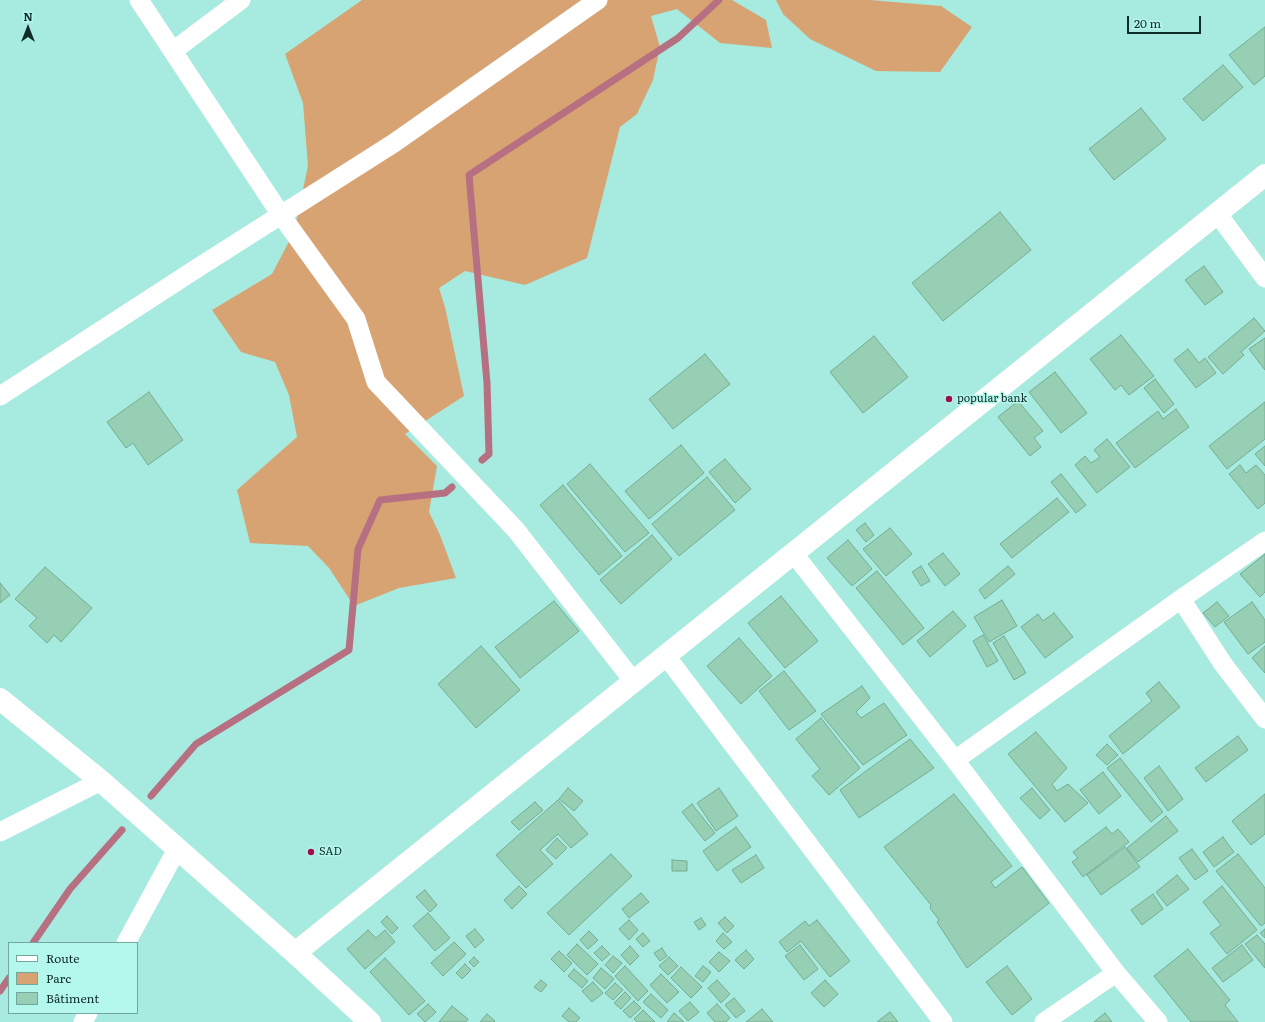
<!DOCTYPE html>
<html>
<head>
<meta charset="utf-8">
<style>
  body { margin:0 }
  #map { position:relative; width:1265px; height:1022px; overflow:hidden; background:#a7eadf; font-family:Literata,serif }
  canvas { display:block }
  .legend { position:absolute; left:8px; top:942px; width:130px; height:72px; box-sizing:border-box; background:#b4f7ec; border:1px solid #72a69e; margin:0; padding:5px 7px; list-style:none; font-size:12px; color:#102c28 }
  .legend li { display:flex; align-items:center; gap:8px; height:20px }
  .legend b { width:20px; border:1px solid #72a69e }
  .north { position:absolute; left:8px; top:8px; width:40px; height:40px; -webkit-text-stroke:3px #b4f7ec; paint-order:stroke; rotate:0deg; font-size:11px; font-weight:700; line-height:16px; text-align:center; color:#102c28 }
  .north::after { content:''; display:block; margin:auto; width:14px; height:18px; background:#102c28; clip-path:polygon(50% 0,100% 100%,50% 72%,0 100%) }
  .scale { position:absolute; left:1127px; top:16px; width:74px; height:18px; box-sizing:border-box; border:2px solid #102c28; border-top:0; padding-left:5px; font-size:12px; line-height:14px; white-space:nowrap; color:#102c28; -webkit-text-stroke:3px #b4f7ec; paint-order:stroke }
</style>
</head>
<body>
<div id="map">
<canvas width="1265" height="1022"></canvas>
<ul class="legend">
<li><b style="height:5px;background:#fff"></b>Route</li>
<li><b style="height:11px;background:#d8a372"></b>Parc</li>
<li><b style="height:11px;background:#97cfb4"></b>Bâtiment</li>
</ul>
<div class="north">N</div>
<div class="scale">20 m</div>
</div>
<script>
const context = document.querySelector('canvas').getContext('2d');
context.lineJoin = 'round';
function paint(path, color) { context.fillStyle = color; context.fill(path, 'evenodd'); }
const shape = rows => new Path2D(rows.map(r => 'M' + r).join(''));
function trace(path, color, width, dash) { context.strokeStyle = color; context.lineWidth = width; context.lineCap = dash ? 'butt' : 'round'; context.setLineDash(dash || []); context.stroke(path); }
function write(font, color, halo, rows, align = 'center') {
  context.font = font + ' Literata,serif'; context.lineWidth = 3; context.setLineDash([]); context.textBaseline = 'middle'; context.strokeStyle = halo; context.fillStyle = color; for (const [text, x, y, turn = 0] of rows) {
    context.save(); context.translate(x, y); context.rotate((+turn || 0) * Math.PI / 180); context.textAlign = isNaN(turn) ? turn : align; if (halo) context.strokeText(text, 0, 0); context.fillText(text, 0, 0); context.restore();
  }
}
paint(shape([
  [362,0,732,0,766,20,772,48,720,43,677,9,651,16,660,47,653,80,637,114,620,127,587,258,525,285,465,271,439,288,445,307,464,396,405,434,437,466,429,512,440,535,456,578,399,588,354,606,329,568,308,546,250,543,237,490,297,437,289,395,275,362,241,352,212,310,272,274,294,232,308,166,303,103,285,54],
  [776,0,870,0,941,6,972,27,940,72,876,71,810,39,783,14]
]), '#d8a372');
trace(shape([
  [482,460,489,454,487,383,469,175,678,38,719,0],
  [151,796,196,744,349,650,358,549,380,500,445,493,452,487],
  [33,943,70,889,122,830],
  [0,991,9,978]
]), '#b76f82', 7);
const building = shape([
  [1265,27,1265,76,1254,85,1229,55,1265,27],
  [1223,65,1243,87,1203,121,1183,99,1223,65],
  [1141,108,1166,139,1114,180,1089,149,1141,108],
  [1000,212,1031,250,943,321,912,283,1000,212],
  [1204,266,1223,292,1205,305,1185,280,1204,266],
  [1254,318,1265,331,1241,352,1244,355,1223,374,1208,357,1254,318],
  [1121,335,1154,376,1129,395,1121,385,1115,390,1090,359,1121,335],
  [874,336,908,377,863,413,830,372,874,336],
  [1265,338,1265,370,1249,349,1265,338],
  [1188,349,1199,363,1205,358,1216,373,1196,388,1174,360,1188,349],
  [705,354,730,384,673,429,649,399,705,354],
  [1055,372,1087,413,1061,433,1029,392,1055,372],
  [1155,379,1174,404,1164,413,1144,388,1155,379],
  [149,392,183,440,148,465,133,443,126,448,107,422,149,392],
  [1018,401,1043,431,1034,438,1041,447,1030,456,998,417,1018,401],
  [1265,402,1265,439,1227,469,1209,446,1265,402],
  [1176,409,1189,427,1135,468,1116,443,1158,411,1163,419,1176,409],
  [1107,439,1130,467,1097,493,1075,465,1085,456,1091,463,1100,457,1094,450,1107,439],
  [681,445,704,473,649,519,625,491,681,445],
  [1265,446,1265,466,1255,454,1265,446],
  [725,459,751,489,735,503,709,472,725,459],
  [590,464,649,533,625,552,567,484,590,464],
  [1240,465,1246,473,1256,465,1265,475,1265,503,1258,509,1229,474,1240,465],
  [1061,474,1086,505,1076,513,1051,482,1061,474],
  [707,477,735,510,679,556,652,524,707,477],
  [563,485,622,556,599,575,540,505,563,485],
  [1057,498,1069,512,1012,558,1000,544,1057,498],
  [865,523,874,535,866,542,856,530,865,523],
  [890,528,912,554,886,576,863,549,890,528],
  [652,535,672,559,621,604,600,580,652,535],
  [848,540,872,569,852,586,827,558,848,540],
  [943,553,960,574,945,586,928,564,943,553],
  [1265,554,1265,592,1260,597,1240,574,1265,554],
  [921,566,930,581,921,586,912,572,921,566],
  [1008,566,1015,574,985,599,979,590,1008,566],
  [45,567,92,608,61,642,54,635,47,643,29,626,37,618,15,599,45,567],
  [877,571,924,628,903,645,856,588,877,571],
  [0,583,10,595,0,603,0,583],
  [781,596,818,641,785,668,748,623,781,596],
  [1002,600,1017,626,989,642,974,617,1002,600],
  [554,601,579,631,520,678,495,647,554,601],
  [1217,602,1229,616,1215,627,1203,613,1217,602],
  [1252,602,1265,620,1265,642,1248,654,1224,622,1252,602],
  [953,611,966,626,930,657,917,641,953,611],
  [1054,613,1073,637,1045,658,1021,627,1038,614,1043,621,1054,613],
  [983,635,998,661,987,667,973,641,983,635],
  [1004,636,1026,673,1014,680,993,643,1004,636],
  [739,638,772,676,741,704,707,666,739,638],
  [481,646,520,690,476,728,438,684,481,646],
  [1265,646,1265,673,1252,658,1265,646],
  [784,671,816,711,789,730,759,691,784,671],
  [1159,682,1180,707,1123,754,1109,736,1152,701,1146,693,1159,682],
  [862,686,870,698,856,712,861,718,884,703,907,735,863,765,821,714,862,686],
  [821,718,860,768,829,795,812,776,820,769,796,739,821,718],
  [1036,732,1067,768,1052,784,1057,791,1068,784,1088,803,1065,822,1008,754,1036,732],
  [1238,736,1248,750,1206,782,1195,768,1238,736],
  [910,739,934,768,859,818,840,790,910,739],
  [1107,744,1118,755,1107,765,1096,755,1107,744],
  [1120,758,1163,812,1151,822,1107,768,1120,758],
  [1159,766,1183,799,1168,811,1144,778,1159,766],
  [1103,772,1121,796,1099,814,1080,790,1103,772],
  [568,788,583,801,574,811,559,799,568,788],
  [719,788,738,816,716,831,697,803,719,788],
  [1032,788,1050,810,1040,819,1020,798,1032,788],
  [954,794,1012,866,991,882,995,888,1022,867,1049,903,967,968,937,922,939,920,930,908,931,905,884,847,954,794],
  [1265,794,1265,834,1251,845,1232,821,1265,794],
  [558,800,588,834,571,848,558,834,540,850,553,864,526,888,496,855,558,800],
  [535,802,543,810,519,830,511,822,535,802],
  [692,804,715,833,705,841,682,812,692,804],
  [1166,816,1178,831,1138,862,1127,848,1166,816],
  [736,827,751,847,717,871,703,851,736,827],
  [1106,827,1112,834,1118,829,1129,842,1083,877,1072,862,1078,858,1073,852,1106,827],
  [1223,837,1234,852,1214,867,1203,852,1223,837],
  [557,838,567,848,556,859,546,850,557,838],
  [1125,847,1140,867,1101,895,1087,875,1125,847],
  [1192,849,1208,871,1195,880,1179,858,1192,849],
  [611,854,632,876,569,935,547,913,611,854],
  [1238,854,1265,888,1265,923,1261,926,1216,871,1238,854],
  [756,855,764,868,741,883,732,870,756,855],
  [672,860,687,861,687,871,672,871,672,860],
  [1177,875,1189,889,1167,906,1156,892,1177,875],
  [519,886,527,894,512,909,504,900,519,886],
  [1222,886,1257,930,1227,954,1210,933,1221,925,1203,902,1222,886],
  [425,890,437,905,430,912,416,897,425,890],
  [641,893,649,902,629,918,622,909,641,893],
  [1153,894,1163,909,1142,925,1131,910,1153,894],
  [428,913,450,938,435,951,413,926,428,913],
  [387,916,398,928,392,934,381,922,387,916],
  [725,917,734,926,727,933,718,923,725,917],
  [701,918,706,925,699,930,694,922,701,918],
  [629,920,638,930,629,940,619,929,629,920],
  [817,920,850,961,830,977,801,941,787,952,779,942,805,921,809,926,817,920],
  [475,929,484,940,475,948,466,936,475,929],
  [1265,929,1265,938,1260,933,1265,929],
  [368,930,376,938,385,930,395,942,365,969,347,949,368,930],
  [589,931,598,940,588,949,580,940,589,931],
  [643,933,650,941,643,947,636,939,643,933],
  [723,933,732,942,724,949,716,941,723,933],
  [1257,935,1265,944,1265,968,1245,944,1257,935],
  [454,942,466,954,443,976,431,963,454,942],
  [577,944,598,964,587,975,567,955,577,944],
  [800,945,818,969,804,980,785,956,800,945],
  [1242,945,1253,960,1223,982,1212,968,1242,945],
  [602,946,610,954,602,961,594,953,602,946],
  [630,946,639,956,630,965,621,955,630,946],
  [662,948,667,956,660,961,654,953,662,948],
  [1188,949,1230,1000,1225,1005,1238,1022,1191,1022,1154,976,1188,949],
  [746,950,754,959,744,969,735,960,746,950],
  [559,951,572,963,564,972,551,959,559,951],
  [719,952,730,961,719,972,709,962,719,952],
  [613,956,622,963,613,973,605,965,613,956],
  [474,957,479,962,474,967,469,962,474,957],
  [669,957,678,966,668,975,659,966,669,957],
  [385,958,425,1001,409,1015,370,972,385,958],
  [465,964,471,970,462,979,456,973,465,964],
  [625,966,648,991,638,1001,615,976,625,966],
  [703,966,711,972,703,982,695,976,703,966],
  [1007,966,1032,999,1012,1015,986,982,1007,966],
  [681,967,702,987,691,998,671,978,681,967],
  [601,968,614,979,605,989,593,978,601,968],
  [574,969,588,981,582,988,568,976,574,969],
  [661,974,679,992,667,1003,650,985,661,974],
  [541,980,547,985,541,992,534,987,541,980],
  [717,980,730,994,721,1003,708,988,717,980],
  [825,980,838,994,824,1007,811,993,825,980],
  [593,982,603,993,592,1002,582,991,593,982],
  [615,983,623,990,613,1000,605,993,615,983],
  [625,992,631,998,621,1009,614,1003,625,992],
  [651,994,668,1010,661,1018,643,1002,651,994],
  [734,998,745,1011,736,1018,725,1005,734,998],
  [634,1001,641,1008,630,1018,623,1011,634,1001],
  [690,1002,699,1012,688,1021,679,1011,690,1002],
  [428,1004,436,1012,425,1022,417,1014,428,1004],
  [717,1004,730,1018,726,1022,715,1022,707,1013,717,1004],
  [452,1006,468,1019,466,1022,439,1022,452,1006],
  [569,1008,580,1018,576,1022,569,1022,562,1016,569,1008],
  [762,1009,773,1022,746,1022,762,1009],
  [643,1010,655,1022,637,1022,634,1019,643,1010],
  [890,1012,898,1022,877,1022,890,1012],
  [674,1013,684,1022,667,1022,674,1013],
  [1105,1013,1112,1022,1094,1022,1105,1013],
  [487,1014,495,1021,494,1022,480,1022,487,1014]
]);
paint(building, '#97cfb4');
trace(building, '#75ac92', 1);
trace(shape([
  [139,0,281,215,356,319,376,382,516,530,634,682],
  [173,51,241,0],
  [1217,213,1265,278],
  [0,396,199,267,394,143,598,0],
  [794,554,955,760,1116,973,1158,1022],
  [1181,599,1223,664,1265,719],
  [666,656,943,1022],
  [955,760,1181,599,1265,541],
  [0,832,101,781],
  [126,943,177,849],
  [83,1022,88,1013],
  [1044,1022,1116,973]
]), '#fff', 19);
trace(shape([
  [0,699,101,781,295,953,370,1022],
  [295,953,1265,175]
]), '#fff', 22);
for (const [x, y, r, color] of [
  [949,399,4,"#a10c4e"],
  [311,852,4,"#a10c4e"]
]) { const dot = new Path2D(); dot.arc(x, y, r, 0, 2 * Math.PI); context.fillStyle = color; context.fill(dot); trace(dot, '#b4f7ec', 1.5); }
write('11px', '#102c28', '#b4f7ec', [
  ["popular bank",957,399],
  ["SAD",319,852]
], 'left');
</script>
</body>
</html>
